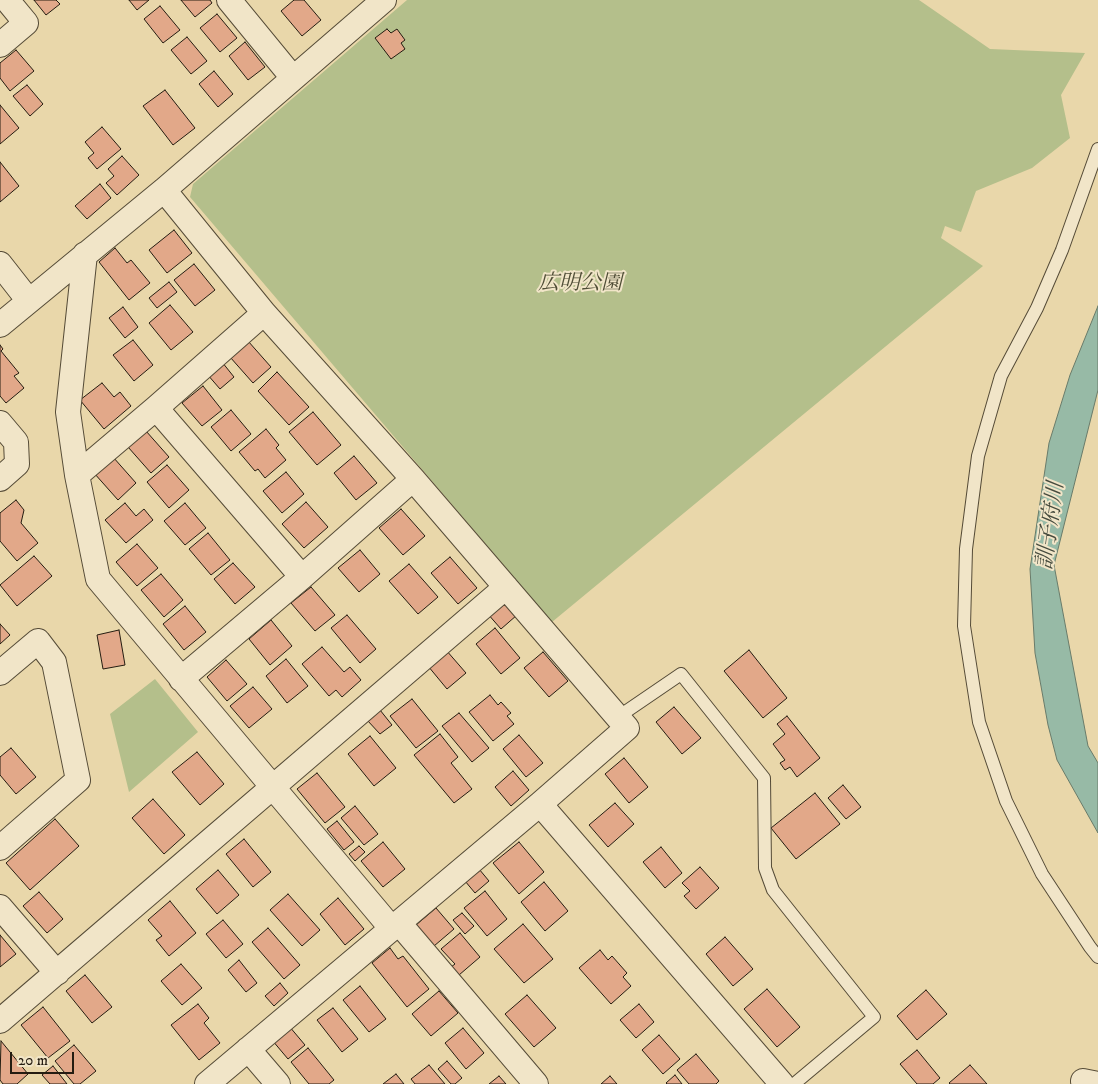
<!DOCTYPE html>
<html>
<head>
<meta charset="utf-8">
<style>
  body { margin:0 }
  #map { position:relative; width:1098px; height:1084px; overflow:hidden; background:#e9d7aa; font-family:"IM FELL DW Pica",serif }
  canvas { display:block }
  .scale { position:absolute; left:10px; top:1052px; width:64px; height:22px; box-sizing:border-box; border:2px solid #241c11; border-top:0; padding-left:6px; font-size:15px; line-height:18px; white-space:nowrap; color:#241c11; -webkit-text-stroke:4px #f1e5c8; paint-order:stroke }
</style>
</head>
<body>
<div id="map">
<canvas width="1098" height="1084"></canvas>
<div class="scale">20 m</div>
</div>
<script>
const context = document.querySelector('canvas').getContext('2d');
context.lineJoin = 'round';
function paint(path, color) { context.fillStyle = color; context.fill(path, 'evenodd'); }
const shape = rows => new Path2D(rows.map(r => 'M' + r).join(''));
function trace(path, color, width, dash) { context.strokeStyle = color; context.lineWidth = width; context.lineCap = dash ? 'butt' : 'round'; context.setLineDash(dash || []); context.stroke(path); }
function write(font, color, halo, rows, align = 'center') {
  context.font = font + ' "IM FELL DW Pica","Noto Serif JP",serif'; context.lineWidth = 4; context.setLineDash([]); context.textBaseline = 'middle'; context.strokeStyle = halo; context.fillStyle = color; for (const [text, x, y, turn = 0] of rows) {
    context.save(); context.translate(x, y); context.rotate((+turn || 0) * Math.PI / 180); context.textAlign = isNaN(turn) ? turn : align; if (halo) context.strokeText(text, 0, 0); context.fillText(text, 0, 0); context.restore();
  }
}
paint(shape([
  [407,0,919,0,990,49,1085,53,1061,95,1070,138,1032,168,976,191,961,232,945,226,941,238,983,266,552,622,190,197,193,184],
  [155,679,198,732,129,792,110,714]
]), '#b4bf8b');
const water = shape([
  [1098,306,1098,390,1054,565,1088,746,1098,763,1098,833,1057,760,1048,725,1035,653,1030,569,1049,443,1070,375,1098,306]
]);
paint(water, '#97baa6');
trace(water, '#697b6a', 1);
const building = shape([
  [34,0,56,0,60,4,46,15,34,0],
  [129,0,149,0,137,10,129,0],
  [181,0,210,0,212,3,195,17,181,0],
  [294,0,304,0,321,20,302,36,281,11,294,0],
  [160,6,180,30,163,43,144,19,160,6],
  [217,14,237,38,220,52,200,28,217,14],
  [387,29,391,33,397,29,405,40,401,43,405,49,391,59,375,38,387,29],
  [187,37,207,61,191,74,171,50,187,37],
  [245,42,265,67,248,80,229,56,245,42],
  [16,50,34,71,10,91,0,78,0,63,16,50],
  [214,71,233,94,218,107,199,84,214,71],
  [27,85,43,104,30,116,13,96,27,85],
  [165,90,195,128,173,145,143,106,165,90],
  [0,105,19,128,0,144,0,105],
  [102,127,121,149,97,169,88,158,94,153,85,142,102,127],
  [122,156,139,175,117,195,106,183,114,176,108,169,122,156],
  [0,162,19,186,0,202,0,162],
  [100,184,111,198,87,219,75,206,100,184],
  [174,230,192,253,167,273,149,250,174,230],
  [115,248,127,263,131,260,150,283,129,300,99,262,115,248],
  [194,264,215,290,195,306,174,280,194,264],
  [169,282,177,292,157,308,149,298,169,282],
  [170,305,193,332,171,350,149,323,170,305],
  [123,307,138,327,125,338,109,318,123,307],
  [133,340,153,365,134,381,113,355,133,340],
  [248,341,271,367,253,383,230,357,248,341],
  [0,345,3,349,1,351,19,373,14,376,24,388,6,403,0,396,0,345],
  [222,362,234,377,220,389,207,374,222,362],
  [277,372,309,407,289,425,258,391,277,372],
  [102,383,114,397,120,392,131,406,104,429,80,400,102,383],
  [203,386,222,410,202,426,182,403,203,386],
  [231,410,251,434,231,451,211,427,231,410],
  [313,412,341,445,317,465,289,432,313,412],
  [266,429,279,445,276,448,286,460,265,478,258,469,255,471,239,452,266,429],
  [146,431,169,457,151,473,128,447,146,431],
  [354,456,377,483,356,500,334,473,354,456],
  [113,457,136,483,118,500,94,473,113,457],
  [167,465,189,490,169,508,147,482,167,465],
  [286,472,304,494,282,513,263,491,286,472],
  [16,500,24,510,21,523,38,543,17,561,0,541,0,513,16,500],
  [306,502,328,527,304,548,282,524,306,502],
  [125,503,136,516,144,509,153,520,126,543,105,520,125,503],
  [185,503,206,528,185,545,164,521,185,503],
  [401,509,425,536,403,555,379,528,401,509],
  [208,533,230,560,211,575,189,549,208,533],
  [137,544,158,568,137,586,116,562,137,544],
  [360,550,380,574,359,592,338,568,360,550],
  [34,556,52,576,17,606,0,585,34,556],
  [450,557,477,588,458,604,431,573,450,557],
  [233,563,255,587,235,604,214,579,233,563],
  [409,564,438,597,418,614,389,581,409,564],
  [161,574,183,600,164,617,141,590,161,574],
  [311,587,335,615,315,631,291,603,311,587],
  [498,603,510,607,517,615,501,629,487,613,498,603],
  [185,606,206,632,184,650,163,624,185,606],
  [347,615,376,649,360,663,331,628,347,615],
  [271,620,292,646,270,665,249,639,271,620],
  [0,624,10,635,0,644,0,624],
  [495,628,520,658,501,674,476,644,495,628],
  [119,630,125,665,103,669,97,635,119,630],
  [322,647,344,672,350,667,361,680,342,697,336,690,329,696,302,664,322,647],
  [446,650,466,673,447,689,428,666,446,650],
  [749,650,787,698,763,718,724,671,749,650],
  [543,652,568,681,549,697,524,668,543,652],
  [286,659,308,686,287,703,266,676,286,659],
  [226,660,247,684,227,701,207,677,226,660],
  [253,687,272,709,249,728,230,706,253,687],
  [490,695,498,705,501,702,511,713,507,716,514,724,493,741,469,712,490,695],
  [412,699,438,731,416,748,390,716,412,699],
  [674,707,701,738,682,754,656,722,674,707],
  [380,710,392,725,380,734,367,720,380,710],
  [459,713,489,748,472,762,442,726,459,713],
  [787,716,820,758,797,777,790,767,785,770,780,763,785,760,773,744,785,734,777,724,787,716],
  [440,734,458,757,451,763,472,789,454,803,414,755,440,734],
  [519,735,543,763,526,777,503,749,519,735],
  [370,736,396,768,374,786,348,754,370,736],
  [11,748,36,777,16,794,0,775,0,757,11,748],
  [197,752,224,784,200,805,172,772,197,752],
  [624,758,648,787,629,803,605,774,624,758],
  [513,771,529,790,511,806,495,787,513,771],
  [317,773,345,807,325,823,297,789,317,773],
  [843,785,861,807,846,819,828,798,843,785],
  [815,793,840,824,796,859,771,828,815,793],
  [153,799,185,835,164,854,132,818,153,799],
  [615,803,634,824,608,847,589,825,615,803],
  [355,806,378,834,364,845,341,818,355,806],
  [55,819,79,846,30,890,6,863,55,819],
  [337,821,354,842,344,850,327,829,337,821],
  [244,839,271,872,253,887,226,854,244,839],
  [383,842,405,869,383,887,361,861,383,842],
  [519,842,544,872,519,894,493,863,519,842],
  [359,846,365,852,355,861,349,854,359,846],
  [661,847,682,873,665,888,643,862,661,847],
  [700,867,719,888,696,909,684,896,690,891,682,883,700,867],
  [479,869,489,881,475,893,465,881,479,869],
  [218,870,239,895,217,914,196,889,218,870],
  [544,882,568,911,545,931,521,902,544,882],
  [485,891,507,919,487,936,464,908,485,891],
  [39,892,63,919,47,933,23,906,39,892],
  [288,894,320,930,302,946,270,910,288,894],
  [338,898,364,929,345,945,320,914,338,898],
  [170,901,196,933,169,956,156,940,162,936,148,920,170,901],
  [436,908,454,929,434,946,416,925,436,908],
  [462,913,474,926,465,934,453,920,462,913],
  [223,920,243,944,226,958,206,934,223,920],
  [523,924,553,959,524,983,494,949,523,924],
  [268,928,300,965,284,979,252,942,268,928],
  [460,933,480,957,459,975,451,967,455,964,441,949,460,933],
  [0,935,16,954,0,967,0,935],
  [725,937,753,969,733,986,706,954,725,937],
  [390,948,398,959,403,956,429,989,407,1007,372,963,390,948],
  [600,950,608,960,612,956,627,973,623,977,631,986,611,1004,579,968,600,950],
  [239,960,257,983,246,992,228,970,239,960],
  [181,964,202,988,182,1005,161,981,181,964],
  [85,975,112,1007,92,1023,66,991,85,975],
  [280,983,288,993,274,1006,265,996,280,983],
  [360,986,386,1019,369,1032,343,1000,360,986],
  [767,989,800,1027,777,1047,744,1009,767,989],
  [926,990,947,1014,917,1040,897,1016,926,990],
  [439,991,458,1013,431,1036,412,1014,439,991],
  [527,995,556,1028,534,1047,505,1014,527,995],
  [198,1004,209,1018,204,1023,220,1043,199,1060,171,1025,198,1004],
  [639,1004,654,1022,636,1038,620,1020,639,1004],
  [43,1007,70,1041,48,1058,21,1025,43,1007],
  [333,1008,358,1039,342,1052,317,1020,333,1008],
  [289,1026,305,1045,288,1059,272,1040,289,1026],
  [463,1028,484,1053,466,1069,445,1043,463,1028],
  [659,1035,680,1059,663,1074,642,1050,659,1035],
  [1,1041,28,1074,17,1084,3,1084,0,1080,1,1041],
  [74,1045,96,1071,80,1084,74,1084,55,1061,74,1045],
  [308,1048,334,1080,329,1084,309,1084,291,1062,308,1048],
  [917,1050,940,1078,933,1084,917,1084,900,1064,917,1050],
  [696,1054,719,1081,716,1084,689,1084,677,1070,696,1054],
  [447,1061,462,1078,455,1084,451,1084,438,1069,447,1061],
  [429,1065,445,1084,415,1084,411,1079,429,1065],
  [970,1065,987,1084,950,1084,949,1083,970,1065],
  [53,1066,67,1084,50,1084,42,1075,53,1066],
  [396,1074,404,1084,383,1084,396,1074],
  [675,1075,682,1084,667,1084,666,1083,675,1075],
  [499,1076,506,1084,489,1084,499,1076],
  [610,1076,617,1084,601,1084,610,1076]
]);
paint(building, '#e2a889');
trace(building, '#241c11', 1);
const service = shape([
  [1098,149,1062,250,1037,308,1001,376,978,456,966,549,964,626,979,722,1006,801,1042,874,1090,947,1098,957],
  [618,717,681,674,764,778,765,868,773,890,874,1017,794,1084]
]);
const minor = shape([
  [229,0,293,78],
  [0,45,26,23,7,0],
  [164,190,264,313,413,479,627,728,540,804,207,1084],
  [85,254,68,412,77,475,98,579,392,929],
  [0,264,29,301],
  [0,325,164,190,384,0],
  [156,408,302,577],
  [0,423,16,442,17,464,0,479],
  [77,475,156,408,264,313],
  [0,673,38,641,54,662,78,780,0,848],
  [181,679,302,577,413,479],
  [540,804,782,1084],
  [0,907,57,973],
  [399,923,536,1084],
  [0,1021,506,587],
  [248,1049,278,1084],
  [1083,1081,1098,1084]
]);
trace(service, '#554b37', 14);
trace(minor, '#554b37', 26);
trace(service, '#f1e5c8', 12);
trace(minor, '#f1e5c8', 24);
write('italic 21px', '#4f4d36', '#f1e5c8', [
  ["広明公園",580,285]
]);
write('italic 22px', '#464b3e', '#f1e5c8', [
  ["訓子府川",1052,526,-82]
]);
</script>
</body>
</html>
